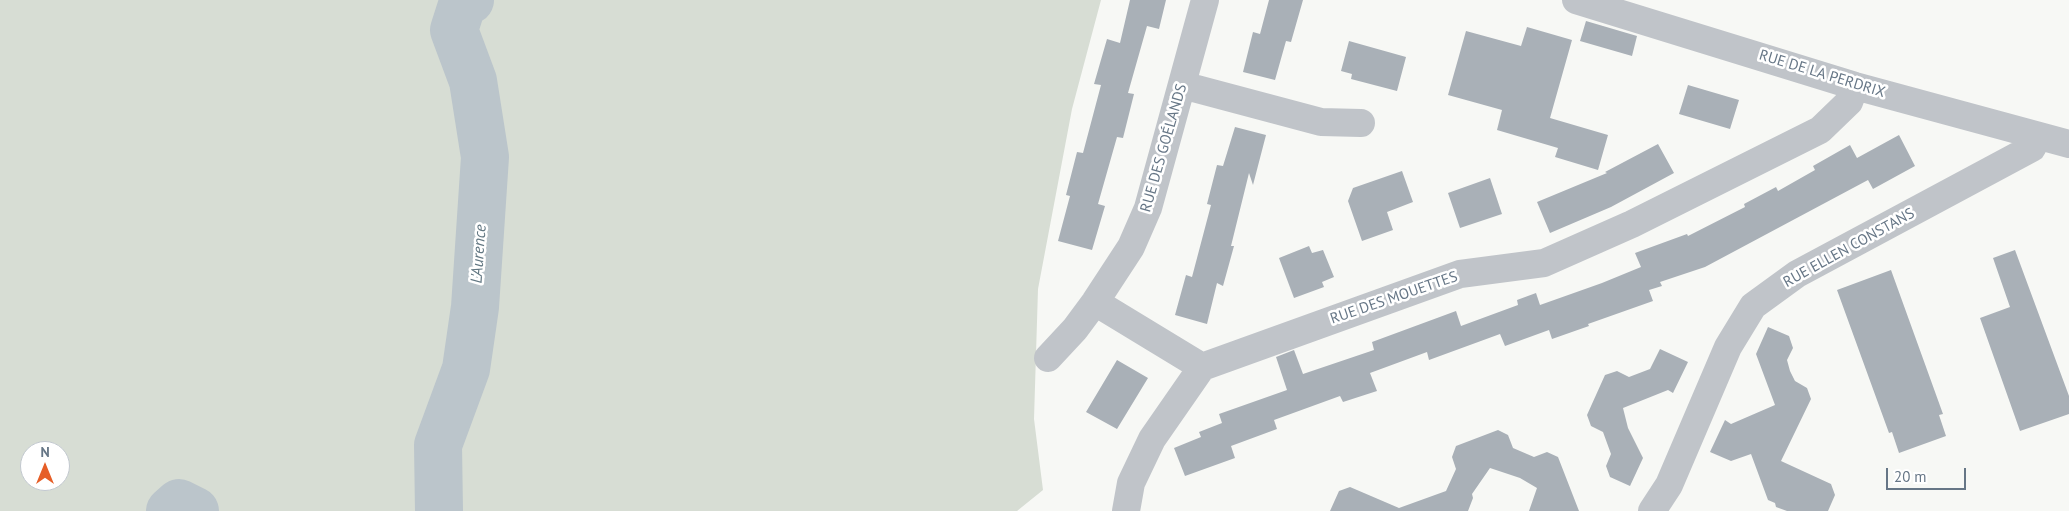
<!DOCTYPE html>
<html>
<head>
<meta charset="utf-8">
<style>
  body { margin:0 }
  #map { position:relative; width:2069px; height:511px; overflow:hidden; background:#f7f8f5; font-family:"PT Sans",sans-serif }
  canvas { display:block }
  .north { position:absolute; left:20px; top:441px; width:50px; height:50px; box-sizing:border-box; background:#fff; border:1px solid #c2c8cf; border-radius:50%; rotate:0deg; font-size:14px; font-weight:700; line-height:20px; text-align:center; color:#667686 }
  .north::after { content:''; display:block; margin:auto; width:18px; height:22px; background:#e65e27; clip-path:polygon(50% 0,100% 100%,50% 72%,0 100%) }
  .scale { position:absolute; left:1886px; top:468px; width:80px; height:22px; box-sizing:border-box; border:2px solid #667686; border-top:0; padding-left:6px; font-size:15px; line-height:18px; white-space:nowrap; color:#667686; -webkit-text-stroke:4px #fff; paint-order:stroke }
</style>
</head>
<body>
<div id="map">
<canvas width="2069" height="511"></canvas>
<div class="north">N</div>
<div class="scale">20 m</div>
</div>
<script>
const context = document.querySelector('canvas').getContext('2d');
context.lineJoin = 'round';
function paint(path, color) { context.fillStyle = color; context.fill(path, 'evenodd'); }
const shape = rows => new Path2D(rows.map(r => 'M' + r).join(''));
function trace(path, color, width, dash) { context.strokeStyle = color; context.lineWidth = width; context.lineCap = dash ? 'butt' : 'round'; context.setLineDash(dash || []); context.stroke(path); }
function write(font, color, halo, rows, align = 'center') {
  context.font = font + ' "PT Sans",sans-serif'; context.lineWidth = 5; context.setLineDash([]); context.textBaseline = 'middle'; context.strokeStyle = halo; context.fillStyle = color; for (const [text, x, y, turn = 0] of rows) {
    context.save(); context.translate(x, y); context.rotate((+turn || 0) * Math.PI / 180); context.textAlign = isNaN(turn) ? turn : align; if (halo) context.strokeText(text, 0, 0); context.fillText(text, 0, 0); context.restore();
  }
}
paint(shape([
  [0,0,1101,0,1072,109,1038,289,1034,419,1043,490,1017,511,0,511],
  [30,451,60,451,60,481,30,481]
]), '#d7ddd4');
trace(shape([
  [170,511,179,503,195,511],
  [439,511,438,445,466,369,475,307,485,157,473,81,454,30,462,5,470,0]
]), '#bbc5cb', 48);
paint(shape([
  [1130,0,1166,0,1159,29,1147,26,1128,93,1134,94,1123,138,1117,137,1098,204,1105,206,1092,250,1058,241,1070,196,1066,195,1077,152,1083,153,1101,85,1094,84,1107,39,1120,43],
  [1269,0,1303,0,1291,42,1286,41,1275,80,1243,72,1253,32,1260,34],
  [1586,21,1637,36,1632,56,1580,41],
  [1527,27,1572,40,1550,118,1608,135,1598,170,1555,157,1558,148,1497,130,1502,110,1448,95,1466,31,1521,46],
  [1349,41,1406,57,1397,91,1351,79,1352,74,1341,71],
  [1688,85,1739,100,1730,129,1679,114],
  [1235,127,1266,135,1253,185,1249,173,1231,246,1234,246,1223,286,1217,283,1207,324,1175,315,1186,275,1192,277,1211,205,1207,204,1217,165,1223,166],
  [1899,135,1915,166,1873,189,1868,180,1705,267,1660,282,1662,286,1649,290,1653,301,1588,324,1589,326,1552,339,1549,330,1505,346,1500,334,1429,360,1427,352,1370,373,1377,391,1343,402,1340,396,1274,420,1277,429,1231,446,1235,458,1185,476,1174,448,1201,437,1199,432,1222,423,1219,414,1287,390,1276,357,1294,350,1303,374,1374,350,1372,342,1456,311,1461,326,1518,305,1517,300,1536,293,1540,305,1602,283,1641,267,1635,253,1687,234,1688,236,1745,207,1744,204,1776,187,1778,191,1815,170,1813,166,1850,145,1857,158],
  [1658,144,1674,173,1611,207,1550,233,1537,202,1607,173,1605,172],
  [1402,171,1413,202,1387,212,1393,230,1362,241,1348,201,1353,188],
  [1490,178,1502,214,1460,228,1448,193],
  [1309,246,1312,253,1323,250,1334,277,1322,282,1324,287,1294,298,1279,258],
  [2015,250,2069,396,2069,414,2020,431,1980,318,2010,307,1993,258],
  [1891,270,1943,414,1939,415,1946,436,1899,453,1892,432,1889,433,1837,290],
  [1768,327,1789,336,1793,348,1787,360,1790,371,1795,381,1807,388,1811,399,1781,461,1831,484,1835,495,1828,511,1787,511,1776,507,1775,503,1768,500,1751,454,1731,461,1710,452,1725,420,1731,424,1775,405,1756,354],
  [1660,349,1688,362,1673,393,1668,390,1623,408,1628,428,1643,458,1630,486,1610,477,1606,466,1611,454,1603,432,1591,426,1587,415,1605,375,1617,371,1629,377,1650,369],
  [1117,360,1148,378,1117,429,1086,412],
  [1498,430,1508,435,1513,448,1534,457,1547,452,1558,457,1579,511,1529,511,1537,488,1520,478,1490,468,1472,494,1473,498,1468,511,1330,511,1339,491,1350,487,1399,508,1446,491,1456,469,1452,457,1456,446]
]), '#a9b0b7');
trace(shape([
  [1576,0,1855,86,2069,144],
  [1182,85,1321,122,1361,123],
  [1095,302,1202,367],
  [1048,358,1075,329,1095,302,1131,247,1148,208,1205,0],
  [1126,511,1131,483,1152,439,1202,367,1460,274,1544,263,1632,224,1820,130,1849,102,1855,86],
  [1652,511,1669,485,1728,347,1753,306,1797,274,2032,148,2037,136]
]), '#c0c4c9', 28);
write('15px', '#667686', '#fff', [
  ["RUE DE LA PERDRIX",1822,74,17],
  ["RUE DES GOÉLANDS",1164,148,-74],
  ["RUE ELLEN CONSTANS",1849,248,-29],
  ["RUE DES MOUETTES",1394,298,-19]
]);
write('italic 16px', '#627782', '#fff', [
  ["L'Aurence",479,254,-86]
]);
</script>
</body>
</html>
